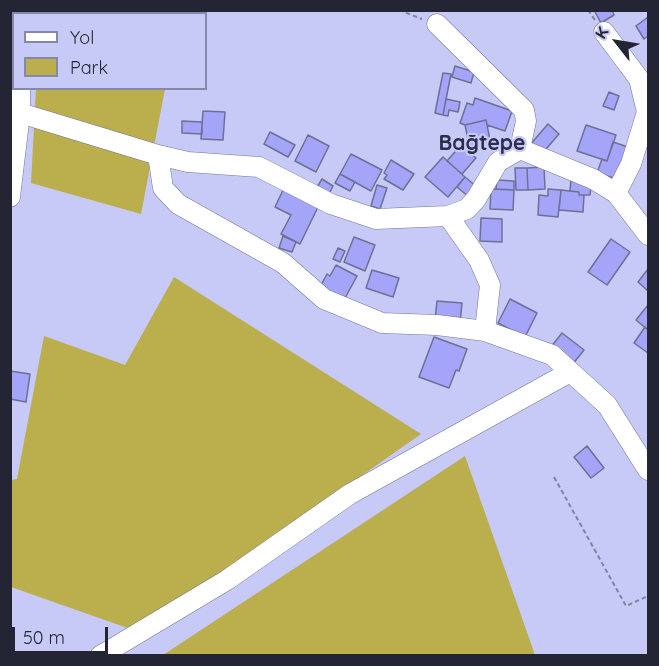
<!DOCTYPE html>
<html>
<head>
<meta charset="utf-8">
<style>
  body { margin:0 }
  #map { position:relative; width:659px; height:666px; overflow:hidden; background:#c7caf6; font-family:Quicksand,sans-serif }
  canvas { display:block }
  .frame { position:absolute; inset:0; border:12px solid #232434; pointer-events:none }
  .legend { position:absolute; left:12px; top:12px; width:195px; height:78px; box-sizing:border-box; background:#c7caf6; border:2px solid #8588a8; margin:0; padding:8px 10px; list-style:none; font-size:18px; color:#232434 }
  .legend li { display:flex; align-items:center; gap:12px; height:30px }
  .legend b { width:30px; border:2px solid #8588a8 }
  .north { position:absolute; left:587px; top:12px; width:60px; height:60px; -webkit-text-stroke:4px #c7caf6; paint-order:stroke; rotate:301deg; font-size:16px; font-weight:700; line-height:24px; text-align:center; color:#232434 }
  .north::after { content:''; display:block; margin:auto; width:21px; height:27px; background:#232434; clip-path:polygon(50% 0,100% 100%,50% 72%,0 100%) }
  .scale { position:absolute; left:12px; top:627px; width:96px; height:27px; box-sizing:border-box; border:3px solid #232434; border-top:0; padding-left:8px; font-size:18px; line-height:21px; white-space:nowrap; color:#232434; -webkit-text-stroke:4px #c7caf6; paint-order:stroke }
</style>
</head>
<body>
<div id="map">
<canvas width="659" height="666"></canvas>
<div class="frame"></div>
<ul class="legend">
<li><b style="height:8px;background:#fff"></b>Yol</li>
<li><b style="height:16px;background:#baae4d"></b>Park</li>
</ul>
<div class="north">K</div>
<div class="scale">50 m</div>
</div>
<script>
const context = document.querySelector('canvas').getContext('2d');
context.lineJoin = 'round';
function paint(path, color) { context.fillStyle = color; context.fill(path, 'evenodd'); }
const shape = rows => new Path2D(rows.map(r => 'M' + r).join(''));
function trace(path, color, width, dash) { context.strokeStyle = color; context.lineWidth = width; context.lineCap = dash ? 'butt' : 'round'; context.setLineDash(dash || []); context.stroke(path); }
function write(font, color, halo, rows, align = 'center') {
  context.font = font + ' Quicksand,sans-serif'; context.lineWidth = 4.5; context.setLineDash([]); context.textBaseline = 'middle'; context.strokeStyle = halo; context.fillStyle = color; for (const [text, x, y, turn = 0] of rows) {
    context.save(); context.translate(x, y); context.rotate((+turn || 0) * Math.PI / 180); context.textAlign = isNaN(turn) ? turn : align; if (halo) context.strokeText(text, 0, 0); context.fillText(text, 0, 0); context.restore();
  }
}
paint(shape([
  [36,89,165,89,141,214,31,183],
  [174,277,421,434,139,632,11,587,11,480,17,479,44,336,125,365],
  [465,456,535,655,163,655]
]), '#baae4d');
const building = shape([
  [594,10,612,10,614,15,601,23,594,10],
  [648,17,648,36,644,39,636,26,648,17],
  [455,66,474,72,471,83,452,77,455,66],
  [443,73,451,74,443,115,435,113,443,73],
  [609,92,619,96,614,110,603,106,609,92],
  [475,98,512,111,505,131,487,125,486,120,465,125,460,123,467,103,473,105,475,98],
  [446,99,460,102,458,112,449,110,448,116,443,115,446,99],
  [203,111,225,112,223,140,201,139,203,111],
  [486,120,491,145,470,149,465,125,486,120],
  [182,121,202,122,202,134,182,133,182,121],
  [548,124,559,134,540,156,529,146,548,124],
  [586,125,616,135,607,161,577,151,586,125],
  [270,132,295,145,288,157,264,144,270,132],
  [308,135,329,146,316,172,295,161,308,135],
  [613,142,628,147,617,179,597,173,602,159,607,161,613,142],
  [461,145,476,158,462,174,447,161,461,145],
  [351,154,382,170,371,191,340,174,351,154],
  [443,157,465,177,448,197,425,177,443,157],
  [391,160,414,174,403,190,384,179,387,175,384,173,391,160],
  [544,167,545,189,528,190,527,168,544,167],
  [515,168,527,168,528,190,516,190,515,168],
  [340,174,355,182,350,191,335,183,340,174],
  [465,177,477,187,469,197,457,187,465,177],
  [571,178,591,186,590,195,579,195,579,192,570,191,571,178],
  [322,179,333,186,328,196,316,189,322,179],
  [497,180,514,181,514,190,496,189,497,180],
  [377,185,387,188,380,209,371,206,377,185],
  [284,188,319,205,300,244,281,234,291,215,275,207,284,188],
  [491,189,514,190,513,210,490,209,491,189],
  [548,189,561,190,558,217,538,215,539,195,548,196,548,189],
  [561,190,579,192,579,195,584,195,583,212,559,210,561,190],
  [481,218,502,219,502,242,480,241,481,218],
  [283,236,296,242,292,252,279,248,283,236],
  [354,237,375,245,365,271,344,262,354,237],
  [611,239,630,252,607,285,588,272,611,239],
  [338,248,345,251,340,262,333,259,338,248],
  [336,265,357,276,344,300,320,287,327,274,330,276,336,265],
  [648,269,648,291,638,282,648,269],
  [372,270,399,278,393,297,366,288,372,270],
  [510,299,537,313,525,337,498,323,510,299],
  [437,301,462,303,460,323,435,320,437,301],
  [648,305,648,330,636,320,648,305],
  [645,327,648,330,648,353,634,343,645,327],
  [562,333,584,350,572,365,550,348,562,333],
  [434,337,467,349,459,371,456,370,449,388,419,377,434,337],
  [10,371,30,374,26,402,10,399,10,371],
  [587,446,604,468,591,478,574,457,587,446]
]);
paint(building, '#a4a5f9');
trace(building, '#6d6f96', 1.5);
const minor = shape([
  [28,14,29,10],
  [437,24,524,110,526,121,520,149,498,162,476,199,467,209,448,216],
  [604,32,639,79,647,112,631,164,616,193],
  [20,113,158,155,163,188,178,204,283,263,324,299,382,323,437,325,485,331,552,355,607,405,648,470],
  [520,149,593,179,616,193,648,235],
  [158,155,188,162,259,167,331,204,376,219,448,216,479,260,490,285,485,331],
  [10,197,20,113,20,88],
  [100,656,227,580,350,494,570,372]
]);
trace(minor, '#73749c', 21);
trace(shape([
  [399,10,422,19],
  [588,10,595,20],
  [554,477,626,606,648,596]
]), '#8183a3', 2, [4.5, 3]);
trace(minor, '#fff', 20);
write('bold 21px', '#2d2d50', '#c7caf6', [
  ["Bağtepe",482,144]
]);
</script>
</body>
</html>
